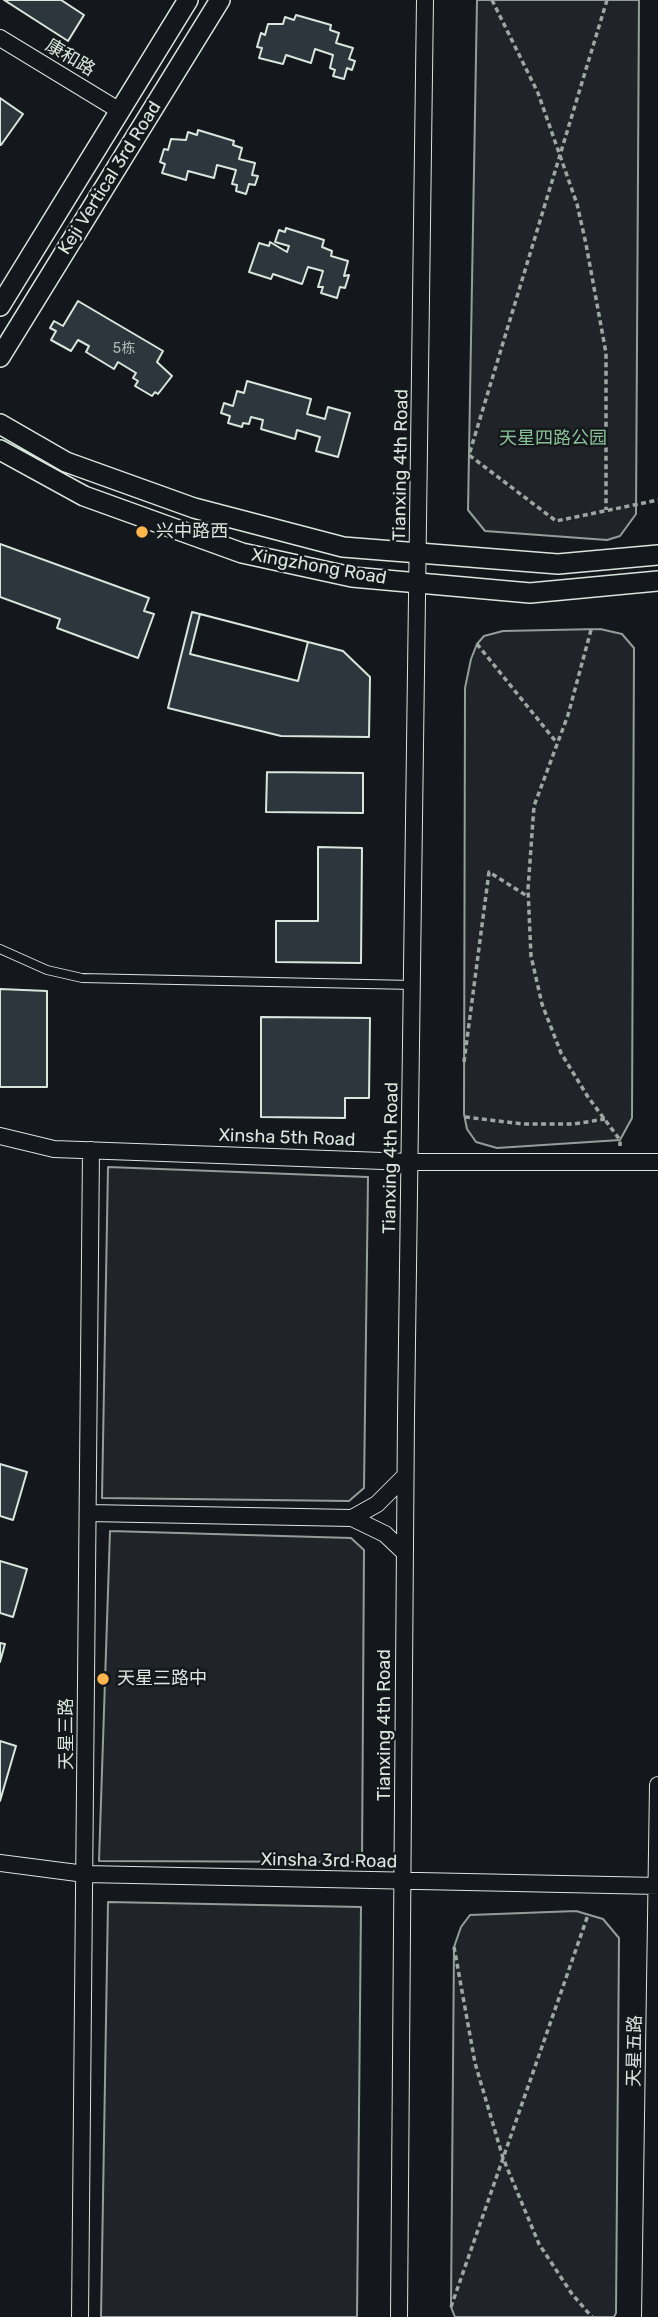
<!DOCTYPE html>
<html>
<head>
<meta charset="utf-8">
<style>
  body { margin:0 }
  canvas { display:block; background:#14181c }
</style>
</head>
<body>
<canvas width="658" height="2317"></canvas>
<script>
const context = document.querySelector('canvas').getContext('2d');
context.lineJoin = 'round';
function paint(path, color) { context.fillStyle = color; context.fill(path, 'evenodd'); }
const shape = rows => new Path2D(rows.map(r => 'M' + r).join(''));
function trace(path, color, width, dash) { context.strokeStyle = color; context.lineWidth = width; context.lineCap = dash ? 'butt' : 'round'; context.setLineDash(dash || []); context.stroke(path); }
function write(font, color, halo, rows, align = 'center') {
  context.font = font + ' Rubik,"Noto Sans SC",sans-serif'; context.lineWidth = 5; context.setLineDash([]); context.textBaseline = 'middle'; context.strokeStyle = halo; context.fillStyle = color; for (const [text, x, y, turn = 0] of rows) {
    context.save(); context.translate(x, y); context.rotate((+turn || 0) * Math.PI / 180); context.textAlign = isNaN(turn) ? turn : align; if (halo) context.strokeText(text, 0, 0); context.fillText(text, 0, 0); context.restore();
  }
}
const green = shape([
  [477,0,639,0,636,514,620,536,607,540,485,531,468,510,477,0],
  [600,629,622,634,634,648,632,1118,620,1140,497,1148,476,1142,467,1129,464,1114,465,688,471,659,477,644,484,636,503,631,600,629],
  [108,1167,368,1177,364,1488,349,1501,102,1498,108,1167],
  [110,1531,351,1538,364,1550,362,1862,99,1861,110,1531],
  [108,1902,361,1907,357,2317,101,2317,108,1902],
  [576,1911,603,1919,619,1938,616,2313,614,2317,455,2317,451,2307,454,1947,461,1927,470,1915,576,1911]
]);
paint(green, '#202428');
trace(green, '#939e99', 2);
const building = shape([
  [4,0,61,0,84,15,68,41,4,0],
  [296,15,331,25,330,30,339,33,336,43,353,48,349,59,355,61,352,70,347,68,344,79,333,76,335,70,330,68,333,55,315,49,311,63,286,55,283,64,259,58,262,48,257,47,261,33,265,35,268,24,283,24,285,17,294,20,296,15],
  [0,98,23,114,1,145,0,145,0,98],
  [198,130,234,141,233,145,242,148,239,159,255,163,252,175,258,176,255,185,249,184,246,194,236,191,237,185,232,184,236,170,217,165,214,178,188,171,186,180,162,173,165,164,160,162,164,149,168,150,171,139,186,140,188,132,197,135,198,130],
  [286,228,324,240,322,247,332,251,331,256,348,261,344,276,349,275,345,288,340,287,337,298,321,293,323,287,318,287,323,271,308,267,302,284,273,274,271,279,249,272,259,243,269,246,270,242,287,252,289,246,275,242,279,230,285,232,286,228],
  [78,301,163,351,157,362,172,376,158,394,155,392,152,396,135,386,138,381,133,378,136,373,118,362,114,369,86,352,89,346,78,340,71,351,51,340,56,331,50,328,54,321,63,326,78,301],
  [247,381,311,399,307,414,325,419,328,407,350,413,338,457,316,451,320,437,297,430,295,439,261,429,263,420,251,417,249,424,243,423,242,427,228,423,230,416,221,413,224,403,233,406,237,391,244,393,247,381],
  [0,544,149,598,144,611,154,614,138,658,57,628,60,619,0,597,0,544],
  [192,612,343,651,370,677,369,737,281,736,168,708,192,612],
  [200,614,308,642,298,681,190,654,200,614],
  [267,772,363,773,363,813,266,812,267,772],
  [318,847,362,848,361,963,276,962,276,921,318,921,318,847],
  [0,989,47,991,47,1087,0,1087,0,989],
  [261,1017,370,1018,369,1098,345,1098,345,1118,261,1117,261,1017],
  [0,1464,27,1472,13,1520,0,1516,0,1464],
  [0,1561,27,1569,13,1617,0,1613,0,1561],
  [0,1643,5,1644,0,1662,0,1643],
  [0,1741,16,1746,0,1801,0,1741]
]);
paint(building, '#2c363c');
trace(building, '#d8e6dc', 2);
const service = shape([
  [0,949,47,970,82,978,413,985]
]);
const minor = shape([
  [0,38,120,111],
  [0,1136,54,1149,410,1162,658,1162],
  [88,1513,352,1518],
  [405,1553,385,1534,352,1518,377,1504,405,1476],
  [0,1863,85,1874,658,1886],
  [80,2317,91,1150],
  [399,2317,406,1416,425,0],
  [650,2317,658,1785]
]);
const tertiary = shape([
  [0,306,188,0],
  [0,357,220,0],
  [0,424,66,462,194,508,343,547,558,564,658,555],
  [0,450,84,496,242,553,352,577,530,593,658,581]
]);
trace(service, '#d8e6dc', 10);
trace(minor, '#d8e6dc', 18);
trace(tertiary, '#d8e6dc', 22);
trace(shape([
  [492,0,538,93,577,204,586,244,606,353,606,510],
  [607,0,469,455,556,521,658,500],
  [591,630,568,715,534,806,528,889,531,956,542,1004,561,1053,588,1097,620,1140,620,1146],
  [477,644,557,743],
  [464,1062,489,872,527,896],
  [465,1117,523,1124,574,1124,605,1119],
  [454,1947,475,2063,503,2158,539,2244,572,2294,592,2317],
  [451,2307,588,1915]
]), '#9da8a2', 3.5, [5, 3.5]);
trace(service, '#14181c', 8);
trace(minor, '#14181c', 16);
trace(tertiary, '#14181c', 19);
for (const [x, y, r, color] of [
  [142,532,7,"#ffb74d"],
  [103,1679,7,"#ffb74d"]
]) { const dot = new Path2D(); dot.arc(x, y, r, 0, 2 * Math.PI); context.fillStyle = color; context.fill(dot); trace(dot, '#14181c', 2.5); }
write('14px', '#adbab4', null, [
  ["5栋",124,349]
]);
write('18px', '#d8e6dc', '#14181c', [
  ["康和路",70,58,31],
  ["Keji Vertical 3rd Road",110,178,-58],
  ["Tianxing 4th Road",401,465,-89],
  ["Xingzhong Road",319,567,10],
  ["Xinsha 5th Road",287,1138,2],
  ["Tianxing 4th Road",391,1158,-89],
  ["Tianxing 4th Road",385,1725,-90],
  ["天星三路",67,1734,-90],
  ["Xinsha 3rd Road",329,1861,1],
  ["天星五路",635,2051,-89]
]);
write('18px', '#8ac095', '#14181c', [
  ["天星四路公园",553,439]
]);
write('18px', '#d8e6dc', '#14181c', [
  ["兴中路西",156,532],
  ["天星三路中",117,1679]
], 'left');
</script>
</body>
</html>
